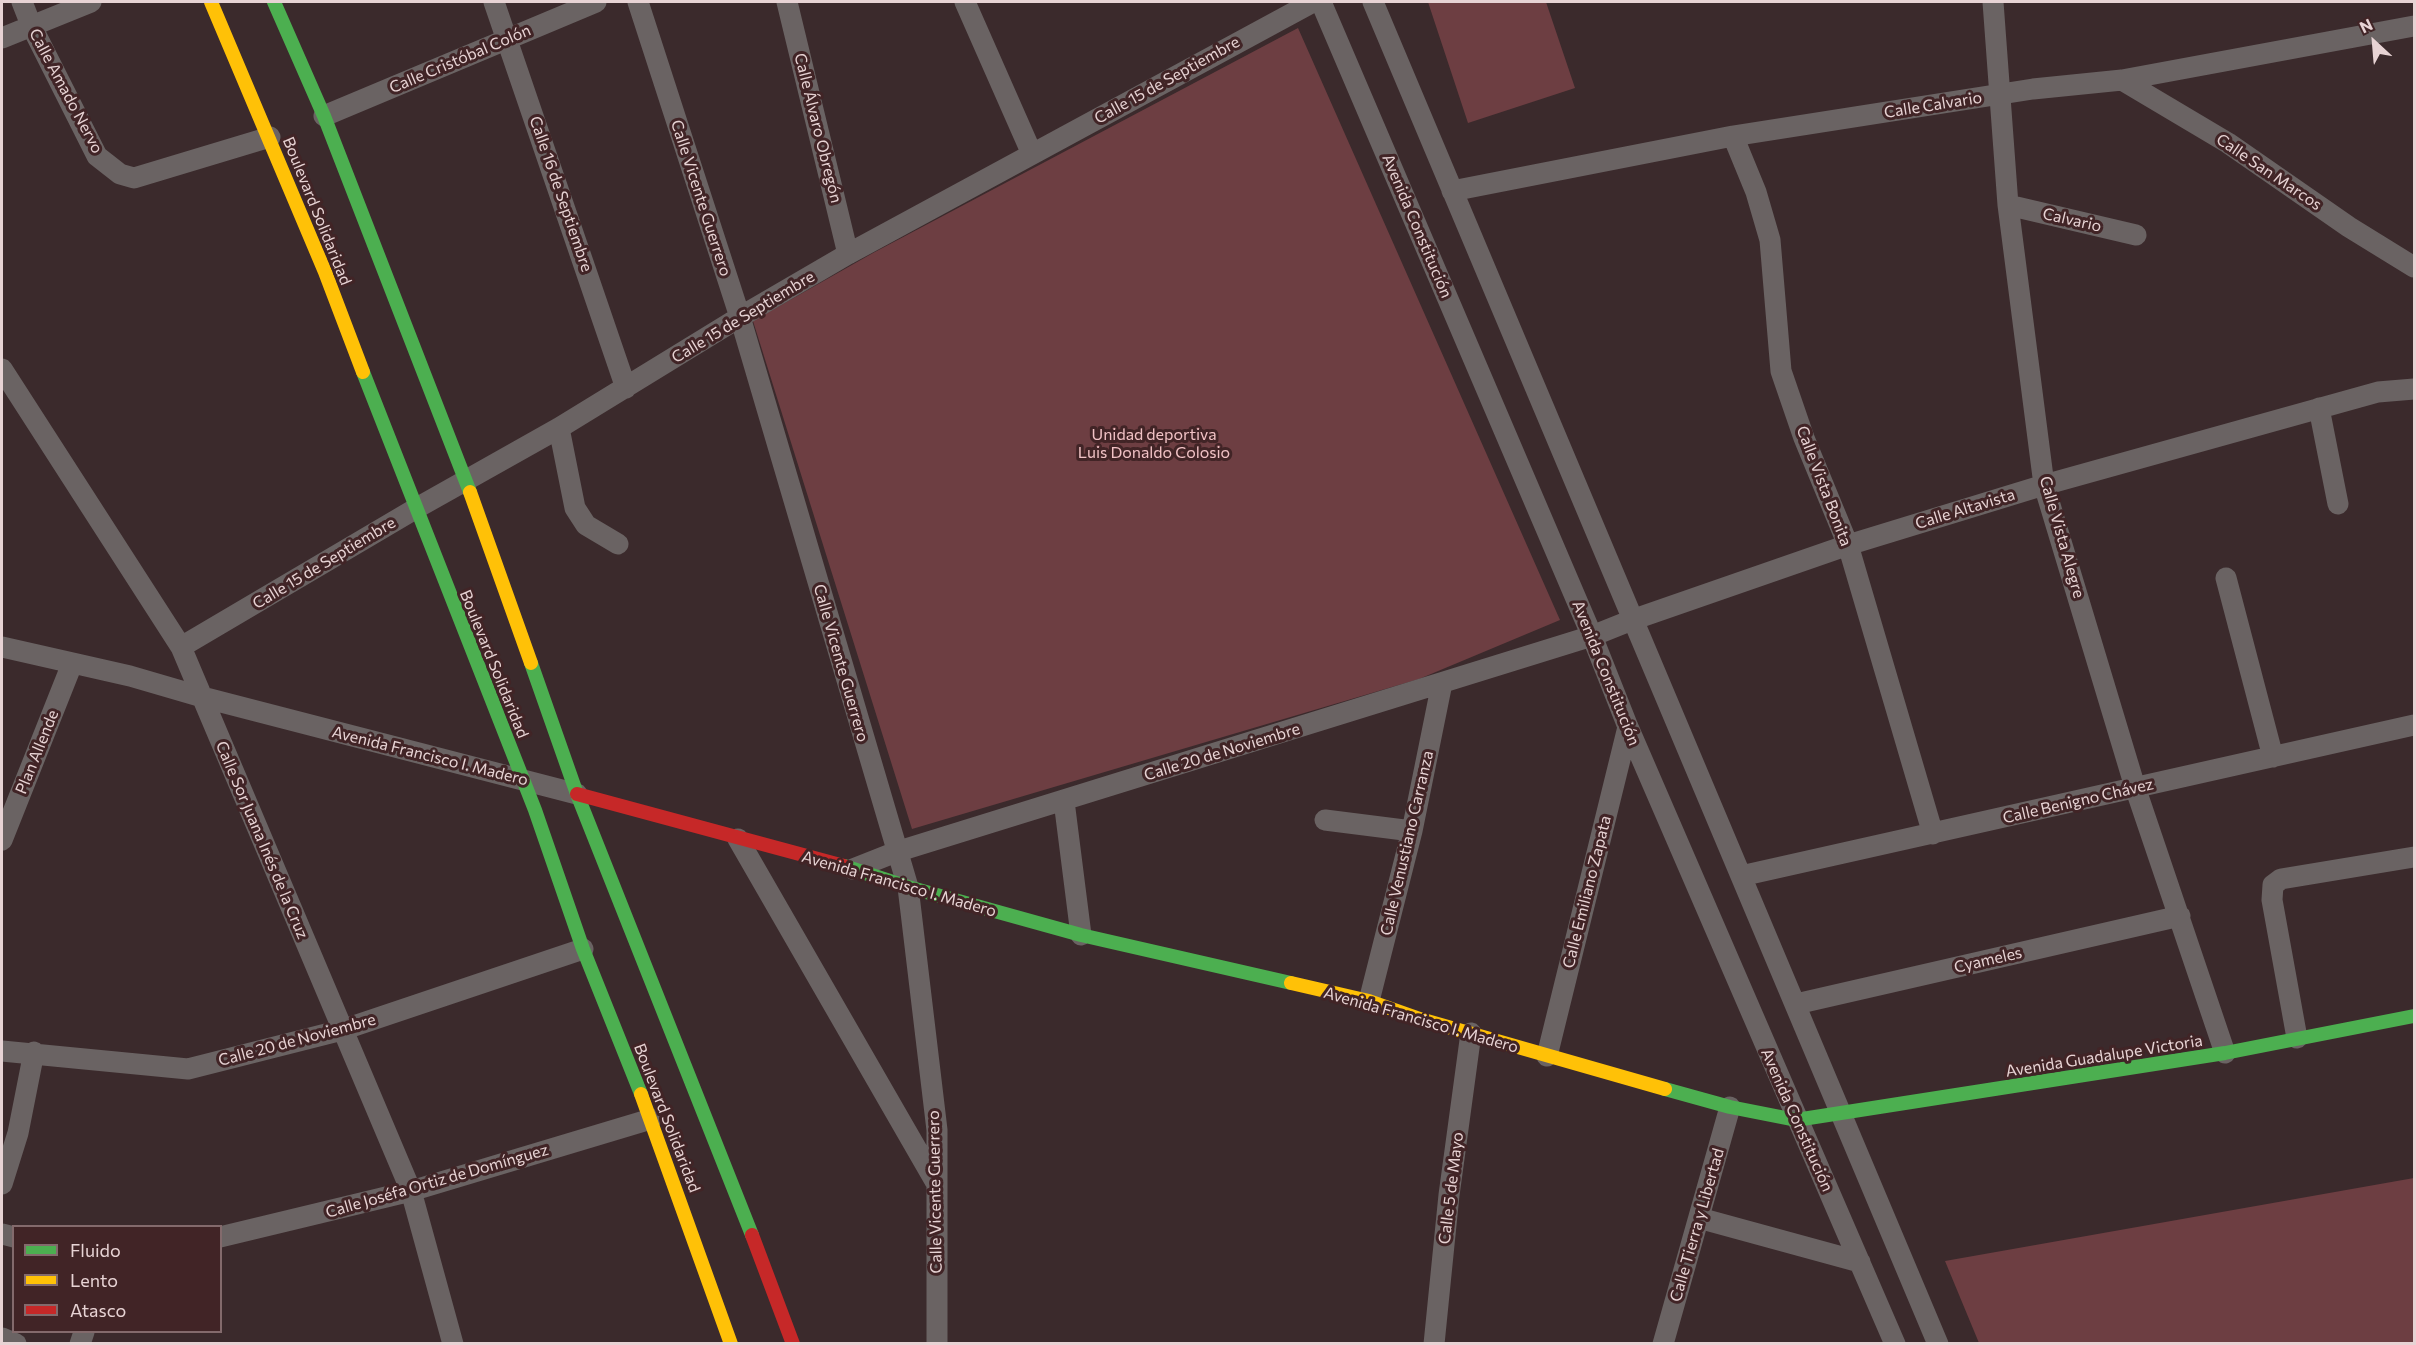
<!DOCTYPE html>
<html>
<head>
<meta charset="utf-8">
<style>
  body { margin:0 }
  #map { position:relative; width:2416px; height:1345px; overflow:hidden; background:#3b2a2c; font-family:Commissioner,sans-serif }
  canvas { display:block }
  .frame { position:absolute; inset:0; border:3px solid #e7d3d4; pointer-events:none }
  .legend { position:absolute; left:12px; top:1225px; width:210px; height:108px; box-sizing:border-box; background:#412426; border:2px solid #836a6c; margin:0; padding:8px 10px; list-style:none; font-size:18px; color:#e7d3d4 }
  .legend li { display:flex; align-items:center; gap:12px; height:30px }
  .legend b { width:30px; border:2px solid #836a6c }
  .north { position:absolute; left:2344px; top:12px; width:60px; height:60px; -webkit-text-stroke:4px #412426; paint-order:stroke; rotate:334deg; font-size:16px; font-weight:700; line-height:24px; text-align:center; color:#e7d3d4 }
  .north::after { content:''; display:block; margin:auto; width:21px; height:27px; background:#e7d3d4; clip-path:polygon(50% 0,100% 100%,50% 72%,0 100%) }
</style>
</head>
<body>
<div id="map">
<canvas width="2416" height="1345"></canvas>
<div class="frame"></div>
<ul class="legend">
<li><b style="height:8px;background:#4caf50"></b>Fluido</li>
<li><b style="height:8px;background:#ffc107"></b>Lento</li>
<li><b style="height:8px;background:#c62828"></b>Atasco</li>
</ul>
<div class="north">N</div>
</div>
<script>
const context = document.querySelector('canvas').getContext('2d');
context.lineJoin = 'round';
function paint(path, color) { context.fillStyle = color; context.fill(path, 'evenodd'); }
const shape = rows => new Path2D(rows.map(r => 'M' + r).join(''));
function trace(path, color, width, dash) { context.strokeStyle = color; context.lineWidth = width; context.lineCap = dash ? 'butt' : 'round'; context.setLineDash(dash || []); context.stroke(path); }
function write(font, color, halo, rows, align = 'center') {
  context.font = font + ' Commissioner,sans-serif'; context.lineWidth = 6; context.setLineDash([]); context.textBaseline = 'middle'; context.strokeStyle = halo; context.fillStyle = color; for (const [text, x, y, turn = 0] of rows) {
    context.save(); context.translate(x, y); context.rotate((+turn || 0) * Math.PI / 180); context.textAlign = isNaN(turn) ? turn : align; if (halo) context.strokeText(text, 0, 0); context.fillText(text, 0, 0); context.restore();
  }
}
paint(shape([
  [1428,2,1546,2,1575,88,1468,123],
  [1298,28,1560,620,1419,679,912,829,753,321,873,253],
  [2414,1178,2414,1343,1979,1343,1945,1261]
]), '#6d3e42');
trace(shape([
  [22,2,31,25,97,156,120,174,134,178,270,137],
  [494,2,626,388],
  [638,2,740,317,908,887,937,1130,937,1344],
  [787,2,848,254],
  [965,2,1032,154],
  [1321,2,1592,636,1628,727,1895,1344],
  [1373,2,1938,1344],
  [1993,2,2008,205,2044,485,2135,787,2225,1053],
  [2,38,91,2],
  [2122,80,2228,143,2349,227,2414,267],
  [324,116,596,2],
  [1733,136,1756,192,1770,240,1781,371,1804,438,1848,545,1933,834],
  [1452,191,1733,136,2033,89,2122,80,2414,26],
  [2008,205,2136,235],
  [2,369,181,647,411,1191,453,1344],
  [2319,408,2338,504],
  [559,428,575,508,586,525,618,544],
  [2226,578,2273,757],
  [2,647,130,676,202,697,577,794],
  [181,647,415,509,559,428,740,317,848,254,1313,2],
  [1064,801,1081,935],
  [1325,820,1412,831],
  [738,839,935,1181],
  [2,840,72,664],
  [853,869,896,852,1592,636,1632,620,1848,545,2044,485,2378,392,2414,389],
  [1741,876,2414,725],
  [1369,1001,1412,831,1442,683],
  [1796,1004,2180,916],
  [2297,1038,2272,900,2273,885,2281,879,2414,857],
  [2,1051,188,1069,342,1030,583,949],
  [1547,1056,1628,727],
  [2,1184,18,1133,34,1052],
  [1699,1218,1860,1262],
  [2,1234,14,1237],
  [220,1237,411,1191,651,1119],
  [2,1338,16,1344],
  [80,1344,84,1332],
  [1434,1344,1449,1195,1471,1033],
  [1663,1344,1730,1107]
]), '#6a6363', 21);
trace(shape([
  [274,2,324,116,470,492],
  [363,372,535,810,583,949,641,1094],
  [531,663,577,794,752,1235],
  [844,866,908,887,1081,935,1291,983],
  [1665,1089,1730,1107,1796,1120,2225,1053,2414,1016]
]), '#4caf50', 14);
trace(shape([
  [211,2,325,272,363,372],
  [470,492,531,663],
  [1291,983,1369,1001,1420,1019,1665,1089],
  [641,1094,731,1344]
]), '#ffc107', 14);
trace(shape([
  [577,794,844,866],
  [752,1235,793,1344]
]), '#c62828', 14);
write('16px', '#e7d3d4', '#412426', [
  ["Calle Cristóbal Colón",460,59,-23],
  ["Calle 15 de Septiembre",1167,80,-29],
  ["Calle Amado Nervo",66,91,62],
  ["Calle Calvario",1933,105,-9],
  ["Calle Álvaro Obregón",818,128,76],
  ["Calle San Marcos",2269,172,34],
  ["Calle 16 de Septiembre",561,194,71],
  ["Calle Vicente Guerrero",701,198,72],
  ["Boulevard Solidaridad",317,211,68],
  ["Calvario",2072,220,13],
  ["Avenida Constitución",1417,226,67],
  ["Calle 15 de Septiembre",743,317,-31],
  ["Calle Vista Bonita",1824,486,69],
  ["Calle Altavista",1965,509,-17],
  ["Calle Vista Alegre",2062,537,74],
  ["Calle 15 de Septiembre",324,563,-31],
  ["Calle Vicente Guerrero",841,663,74],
  ["Boulevard Solidaridad",494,664,68],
  ["Avenida Constitución",1606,673,68],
  ["Plan Allende",37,752,-68],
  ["Calle 20 de Noviembre",1222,752,-17],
  ["Avenida Francisco I. Madero",430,756,14],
  ["Calle Benigno Chávez",2078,801,-13],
  ["Calle Sor Juana Inés de la Cruz",262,840,67],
  ["Calle Venustiano Carranza",1407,843,-77],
  ["Avenida Francisco I. Madero",899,884,16],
  ["Calle Emiliano Zapata",1587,892,-76],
  ["Cyameles",1988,960,-13],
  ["Avenida Francisco I. Madero",1421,1020,16],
  ["Calle 20 de Noviembre",297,1040,-15],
  ["Avenida Guadalupe Victoria",2104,1056,-9],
  ["Boulevard Solidaridad",667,1118,69],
  ["Avenida Constitución",1797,1120,66],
  ["Calle Joséfa Ortiz de Domínguez",437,1181,-16],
  ["Calle 5 de Mayo",1451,1188,-83],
  ["Calle Vicente Guerrero",935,1192,-91],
  ["Calle Tierra y Libertad",1697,1225,-74]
]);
write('16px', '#f1c2c5', '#412426', [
  ["Unidad deportiva",1154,435],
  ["Luis Donaldo Colosio",1154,453]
]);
</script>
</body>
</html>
